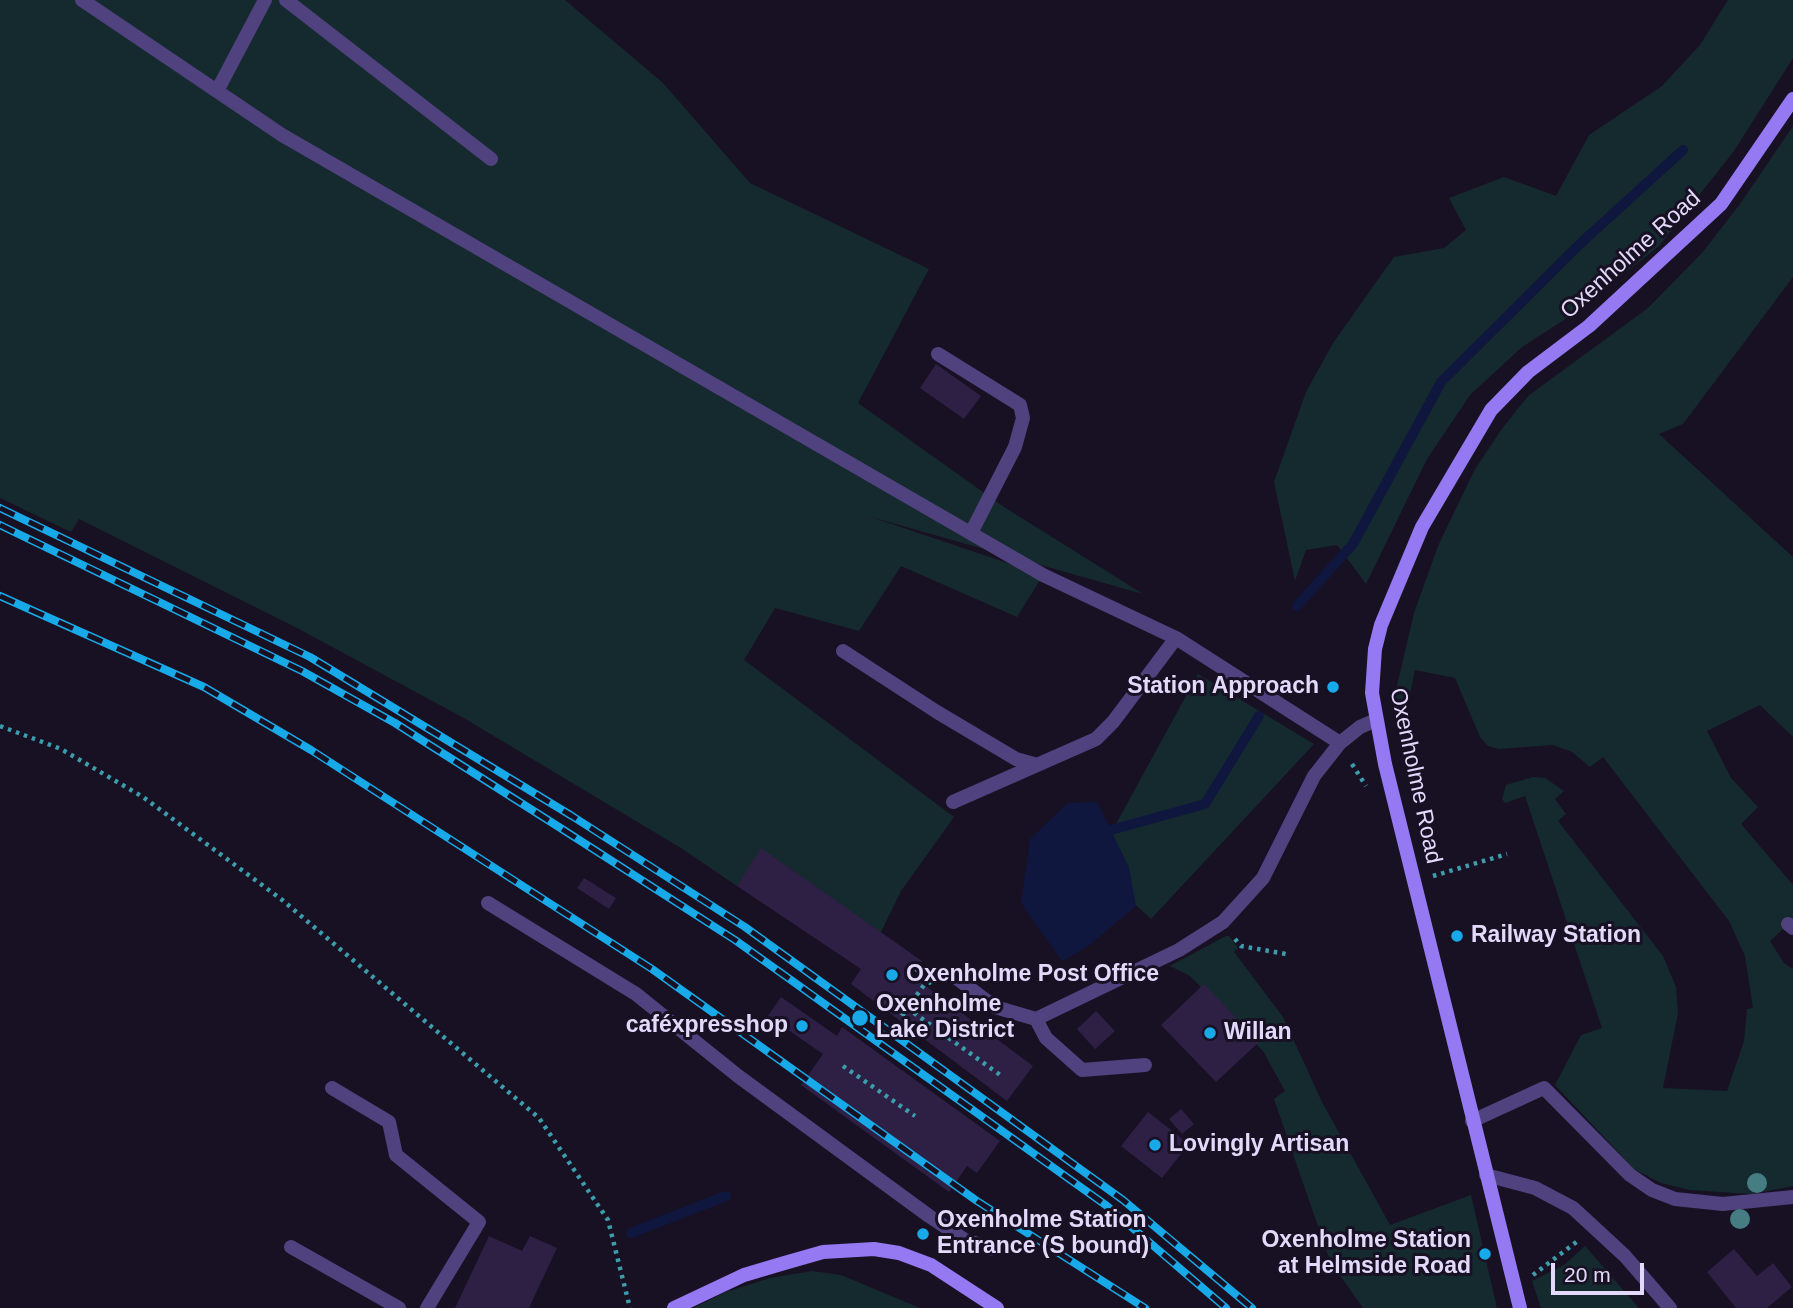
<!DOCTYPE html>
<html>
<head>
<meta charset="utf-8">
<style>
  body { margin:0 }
  #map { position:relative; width:1793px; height:1308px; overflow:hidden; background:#181124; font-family:Arial,sans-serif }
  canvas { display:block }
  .scale { position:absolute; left:1551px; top:1263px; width:93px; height:32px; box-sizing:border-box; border:4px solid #e3d9fb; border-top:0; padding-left:9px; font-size:21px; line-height:24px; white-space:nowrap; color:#e3d9fb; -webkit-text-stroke:5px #181124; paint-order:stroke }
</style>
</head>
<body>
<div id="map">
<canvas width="1793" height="1308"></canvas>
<div class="scale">20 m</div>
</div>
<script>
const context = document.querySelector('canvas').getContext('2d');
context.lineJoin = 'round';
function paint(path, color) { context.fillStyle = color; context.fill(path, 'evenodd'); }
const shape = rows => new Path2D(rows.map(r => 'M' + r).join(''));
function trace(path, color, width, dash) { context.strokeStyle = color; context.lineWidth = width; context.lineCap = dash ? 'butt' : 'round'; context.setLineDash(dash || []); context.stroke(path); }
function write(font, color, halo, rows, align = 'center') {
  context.font = font + ' Arial,sans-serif'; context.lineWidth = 6; context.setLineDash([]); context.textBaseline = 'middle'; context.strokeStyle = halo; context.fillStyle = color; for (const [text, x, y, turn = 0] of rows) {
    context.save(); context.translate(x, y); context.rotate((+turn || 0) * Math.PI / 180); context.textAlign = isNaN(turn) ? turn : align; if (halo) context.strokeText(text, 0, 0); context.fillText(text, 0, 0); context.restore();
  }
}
paint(shape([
  [0,0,565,0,663,83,750,183,929,269,858,403,1004,507,1143,594,871,517,1043,575,1017,617,901,566,859,631,775,608,744,660,954,817,901,891,881,932,737,886,681,848,462,717,297,628,79,519,71,532,0,498],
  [1728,0,1793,0,1793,58,1734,151,1659,246,1570,316,1522,347,1470,395,1427,459,1366,584,1337,545,1306,550,1295,581,1274,482,1306,392,1333,343,1394,257,1444,248,1466,230,1449,198,1504,177,1556,196,1589,135,1662,86,1700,45],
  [1793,126,1793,277,1683,424,1659,434,1793,557,1793,737,1760,705,1707,731,1731,778,1758,807,1741,824,1793,885,1793,920,1770,941,1784,963,1793,969,1793,1186,1752,1194,1690,1190,1661,1183,1634,1169,1555,1085,1581,1035,1602,1028,1525,796,1505,803,1502,799,1506,785,1533,777,1545,778,1564,791,1555,799,1566,814,1558,821,1663,956,1676,987,1678,1013,1663,1088,1727,1091,1744,1041,1747,1009,1753,1008,1745,956,1729,921,1603,757,1590,767,1572,752,1553,745,1499,749,1488,746,1480,737,1455,678,1415,670,1404,721,1395,694,1414,613,1438,546,1474,471,1501,430,1528,396,1648,308,1702,253,1740,204],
  [1198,674,1314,744,1151,919,1093,866],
  [1226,936,1229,936,1238,948,1234,952,1283,1017,1322,1102,1390,1225,1471,1195,1497,1308,1363,1308,1330,1261,1274,1099,1285,1091,1263,1051,1190,976,1170,966],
  [1585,1246,1638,1307,1637,1308,1541,1308,1532,1281,1564,1265],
  [812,1271,841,1275,920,1308,693,1308,726,1292,770,1278]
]), '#152a2e');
paint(shape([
  [1097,802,1129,867,1136,906,1087,947,1062,961,1021,903,1030,839,1068,803]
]), '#0f173f');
trace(shape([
  [1297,606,1353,544,1441,382,1582,242,1683,150],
  [1102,838,1111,830,1205,804,1259,716],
  [631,1233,726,1196]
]), '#0f173f', 10);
paint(shape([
  [936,364,981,396,964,419,920,388],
  [761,848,922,961,911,975,1033,1066,1007,1101,851,984,861,969,737,886],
  [584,878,616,898,609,909,577,888],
  [1204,984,1259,1042,1216,1082,1161,1025],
  [781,997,837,1036,842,1027,1000,1141,977,1173,967,1166,949,1192,801,1085,823,1054,768,1016],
  [1096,1011,1115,1031,1095,1049,1077,1029],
  [1181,1109,1194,1124,1182,1134,1169,1119],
  [1148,1112,1189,1144,1162,1178,1121,1146],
  [489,1236,522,1251,530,1236,557,1248,529,1308,455,1308],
  [1734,1249,1757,1276,1773,1263,1792,1287,1767,1308,1736,1308,1707,1272]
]), '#2e1f44');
trace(shape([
  [0,726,61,749,143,797,281,899,539,1118,608,1220,630,1308],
  [1352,764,1366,786],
  [1433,876,1507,854],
  [1235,939,1241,946,1286,954],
  [916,969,929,979],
  [907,1008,1003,1077],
  [902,1016,924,985,931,982],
  [843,1066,915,1116],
  [1533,1275,1579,1240]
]), '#3c9dac', 4.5, [3.5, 5]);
trace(shape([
  [82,0,282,135,1043,575,1176,638,1340,743],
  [286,0,491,159],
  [217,91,265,0],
  [938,354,1020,405,1023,418,1015,447,971,533],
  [843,651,937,712,1016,759,1034,764],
  [953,802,1096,739,1113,722,1176,638],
  [488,903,636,994,738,1076,929,1216,965,1240,993,1249],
  [1788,924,1793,928],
  [951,974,995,1007,1036,1019,1179,950,1223,922,1263,878,1314,776,1340,743,1360,727,1376,720],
  [1036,1019,1046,1038,1082,1070,1145,1065],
  [332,1088,389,1122,396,1155,479,1222,427,1308],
  [1472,1121,1544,1088,1630,1175,1652,1190,1675,1199,1723,1204,1793,1197],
  [291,1247,399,1308]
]), '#50417f', 14);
trace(shape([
  [1486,1175,1535,1188,1573,1208,1625,1256,1670,1308]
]), '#50417f', 14);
trace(shape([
  [674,1308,744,1275,781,1264,823,1252,874,1249,899,1253,931,1265,997,1308],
  [1520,1308,1385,764,1372,693,1375,649,1381,625,1422,527,1491,410,1528,372,1589,326,1721,204,1793,99]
]), '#9479f2', 14);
const rail = shape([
  [0,508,310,657,572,816,745,927,1123,1200,1252,1308],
  [0,525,302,671,395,723,562,829,735,940,1107,1206,1226,1308],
  [0,596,204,687,311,750,652,969,977,1201,1145,1308]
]);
trace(rail, '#18aae8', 8);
trace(rail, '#181124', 5, [16]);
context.fillStyle = '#467d82';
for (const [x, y] of [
  [1757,1183],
  [1740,1219]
]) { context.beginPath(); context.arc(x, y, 10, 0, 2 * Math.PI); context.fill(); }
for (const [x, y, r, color] of [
  [1333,687,7,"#18aae8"],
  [1457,936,7,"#18aae8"],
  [892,975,7,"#18aae8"],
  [860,1018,9,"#18aae8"],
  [802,1026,7,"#18aae8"],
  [1210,1033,7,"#18aae8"],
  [1155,1145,7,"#18aae8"],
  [923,1234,7,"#18aae8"],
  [1485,1254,7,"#18aae8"]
]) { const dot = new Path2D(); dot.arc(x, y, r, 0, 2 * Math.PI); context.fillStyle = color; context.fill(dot); trace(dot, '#181124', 2.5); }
write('23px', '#e3d9fb', '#181124', [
  ["Oxenholme Road",1631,255,-42],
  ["Oxenholme Road",1415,776,78]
]);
write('bold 23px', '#e3d9fb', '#181124', [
  ["Station Approach",1319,687,"right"],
  ["Railway Station",1471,936],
  ["Oxenholme Post Office",906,975],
  ["Oxenholme",876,1005],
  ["Lake District",876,1031],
  ["caféxpresshop",788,1026,"right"],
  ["Willan",1224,1033],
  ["Lovingly Artisan",1169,1145],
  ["Oxenholme Station",937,1221],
  ["Entrance (S bound)",937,1247],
  ["Oxenholme Station",1471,1241,"right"],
  ["at Helmside Road",1471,1267,"right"]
], 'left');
</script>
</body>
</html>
